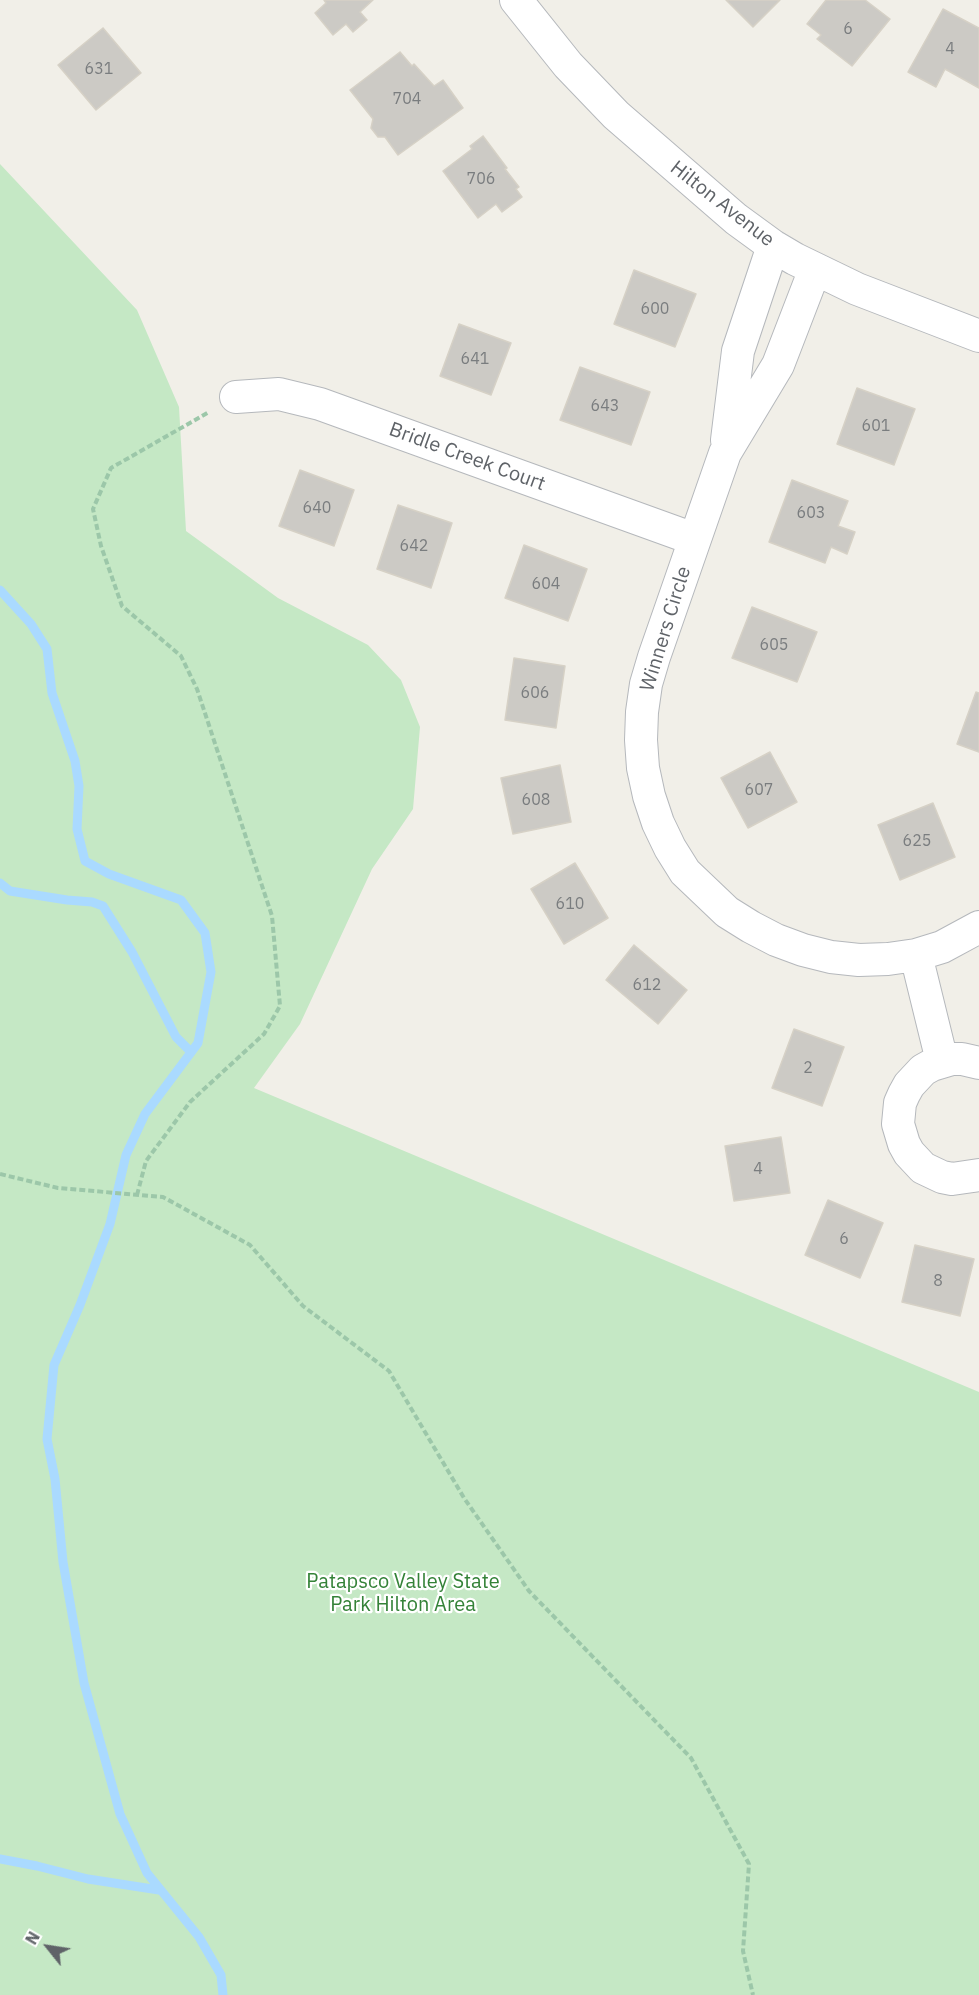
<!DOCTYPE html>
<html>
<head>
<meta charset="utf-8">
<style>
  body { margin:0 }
  #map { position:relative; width:979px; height:1995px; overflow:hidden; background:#f1efe8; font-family:"IBM Plex Sans",sans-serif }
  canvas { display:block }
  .north { position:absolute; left:18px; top:1917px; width:60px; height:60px; -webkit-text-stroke:4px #fff; paint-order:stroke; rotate:300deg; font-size:16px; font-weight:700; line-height:24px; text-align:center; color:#5f6368 }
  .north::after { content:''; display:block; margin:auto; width:21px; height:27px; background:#5f6368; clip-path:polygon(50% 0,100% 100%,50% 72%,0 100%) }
</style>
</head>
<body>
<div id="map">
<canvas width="979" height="1995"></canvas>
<div class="north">N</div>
</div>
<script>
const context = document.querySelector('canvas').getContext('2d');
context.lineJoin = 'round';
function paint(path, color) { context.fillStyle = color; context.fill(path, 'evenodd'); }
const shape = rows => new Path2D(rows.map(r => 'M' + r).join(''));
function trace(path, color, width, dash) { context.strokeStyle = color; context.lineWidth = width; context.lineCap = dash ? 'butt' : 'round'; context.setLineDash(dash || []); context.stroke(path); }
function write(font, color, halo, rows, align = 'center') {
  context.font = font + ' "IBM Plex Sans",sans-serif'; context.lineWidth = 4.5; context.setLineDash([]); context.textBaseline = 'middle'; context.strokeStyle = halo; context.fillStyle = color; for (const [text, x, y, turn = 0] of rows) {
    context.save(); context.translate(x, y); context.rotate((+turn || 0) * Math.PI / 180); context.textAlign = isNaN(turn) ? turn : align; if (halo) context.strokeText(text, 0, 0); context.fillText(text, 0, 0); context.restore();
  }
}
paint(shape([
  [0,164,137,310,179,407,186,531,278,598,368,645,401,680,420,727,413,809,372,869,300,1024,254,1088,979,1392,979,1995,0,1995]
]), '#c5e8c5');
trace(shape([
  [0,590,31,624,47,649,52,693,75,761,79,786,77,829,85,861,109,874,181,900,205,933,211,972,198,1043,145,1114,126,1155,110,1224,80,1305,54,1365,47,1439,55,1479,63,1562,84,1683,120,1814,147,1873,199,1937,221,1975,223,1995],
  [0,883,10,891,67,900,92,902,103,906,132,952,176,1037,191,1052],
  [0,1859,37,1866,88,1879,159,1890]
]), '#aadaff', 9);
const building = shape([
  [324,0,373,0,360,12,367,20,353,32,346,24,333,35,315,13,326,3,324,0],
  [726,0,780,0,753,27,726,0],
  [826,0,865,0,890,19,852,66,817,39,821,35,807,24,826,0],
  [943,9,979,28,979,88,945,69,936,87,908,72,943,9],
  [103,28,141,73,96,110,58,65,103,28],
  [400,52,412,66,414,64,434,86,443,80,463,108,398,155,385,137,378,137,371,128,373,119,350,90,400,52],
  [483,136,507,168,505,169,519,187,516,189,522,197,502,212,496,204,478,218,443,171,472,149,470,146,483,136],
  [634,270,696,294,675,347,614,324,634,270],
  [459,324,511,343,491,395,440,376,459,324],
  [580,367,650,392,631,445,560,420,580,367],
  [857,388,915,409,894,465,837,444,857,388],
  [300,470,354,490,334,546,279,526,300,470],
  [792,480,848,501,838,526,855,532,847,554,831,547,825,563,769,542,792,480],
  [398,505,452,523,431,588,377,569,398,505],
  [524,545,587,569,568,621,505,598,524,545],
  [752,607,817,632,797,682,732,658,752,607],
  [514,658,565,666,556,728,505,720,514,658],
  [976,692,979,693,979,752,957,744,976,692],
  [770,752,797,802,748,828,721,778,770,752],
  [560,765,571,822,513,834,501,778,560,765],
  [933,803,955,857,900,880,878,825,933,803],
  [575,863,608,918,564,944,531,889,575,863],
  [634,945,687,990,658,1024,606,980,634,945],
  [794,1029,844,1047,822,1106,772,1088,794,1029],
  [781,1137,790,1193,734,1201,725,1146,781,1137],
  [828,1200,883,1223,860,1278,805,1255,828,1200],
  [915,1245,974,1259,960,1316,902,1302,915,1245]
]);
paint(building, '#cccac5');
trace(building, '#d6d1c6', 1.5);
const minor = shape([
  [516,0,568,65,616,115,736,219,773,246,795,259,857,289,979,336],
  [815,269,778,365,725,453,654,657,646,684,642,712,641,740,643,768,649,796,658,823,670,848,685,872,727,912,751,927,776,940,803,950,831,957,859,960,888,959,916,955,942,947,979,927],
  [236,397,279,394,320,404,694,539],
  [727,440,738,351,773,246],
  [916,955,942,1061],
  [979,1063,962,1059,952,1059,932,1065,923,1070,909,1085,904,1094,900,1103,898,1124,904,1144,909,1153,923,1168,942,1177,952,1179,979,1175]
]);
trace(minor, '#b5b8bc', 34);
trace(shape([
  [0,1174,58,1188,163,1197,250,1245,303,1306,389,1371,464,1498,529,1591,691,1758,749,1864,743,1951,753,1995],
  [137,1195,146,1161,190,1102,264,1034,280,1006,272,916,197,689,181,656,122,606,101,546,93,509,111,468,209,412]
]), '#9cc7a9', 4, [6, 3]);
trace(minor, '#fff', 32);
write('16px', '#7a7d7f', null, [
  ["6",848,29],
  ["4",950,49],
  ["631",99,69],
  ["704",407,99],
  ["706",481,179],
  ["600",655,309],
  ["641",475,359],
  ["643",605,406],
  ["601",876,426],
  ["640",317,508],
  ["603",811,513],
  ["642",414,546],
  ["604",546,584],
  ["605",774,645],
  ["606",535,693],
  ["607",759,790],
  ["608",536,800],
  ["625",917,841],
  ["610",570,904],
  ["612",647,985],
  ["2",808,1068],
  ["4",758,1169],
  ["6",844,1239],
  ["8",938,1281]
]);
write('20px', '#5f6368', '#fff', [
  ["Hilton Avenue",722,204,38],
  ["Bridle Creek Court",467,457,20],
  ["Winners Circle",666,629,-73]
]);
write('20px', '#348238', '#fff', [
  ["Patapsco Valley State",403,1582],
  ["Park Hilton Area",403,1605]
]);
</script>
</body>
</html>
